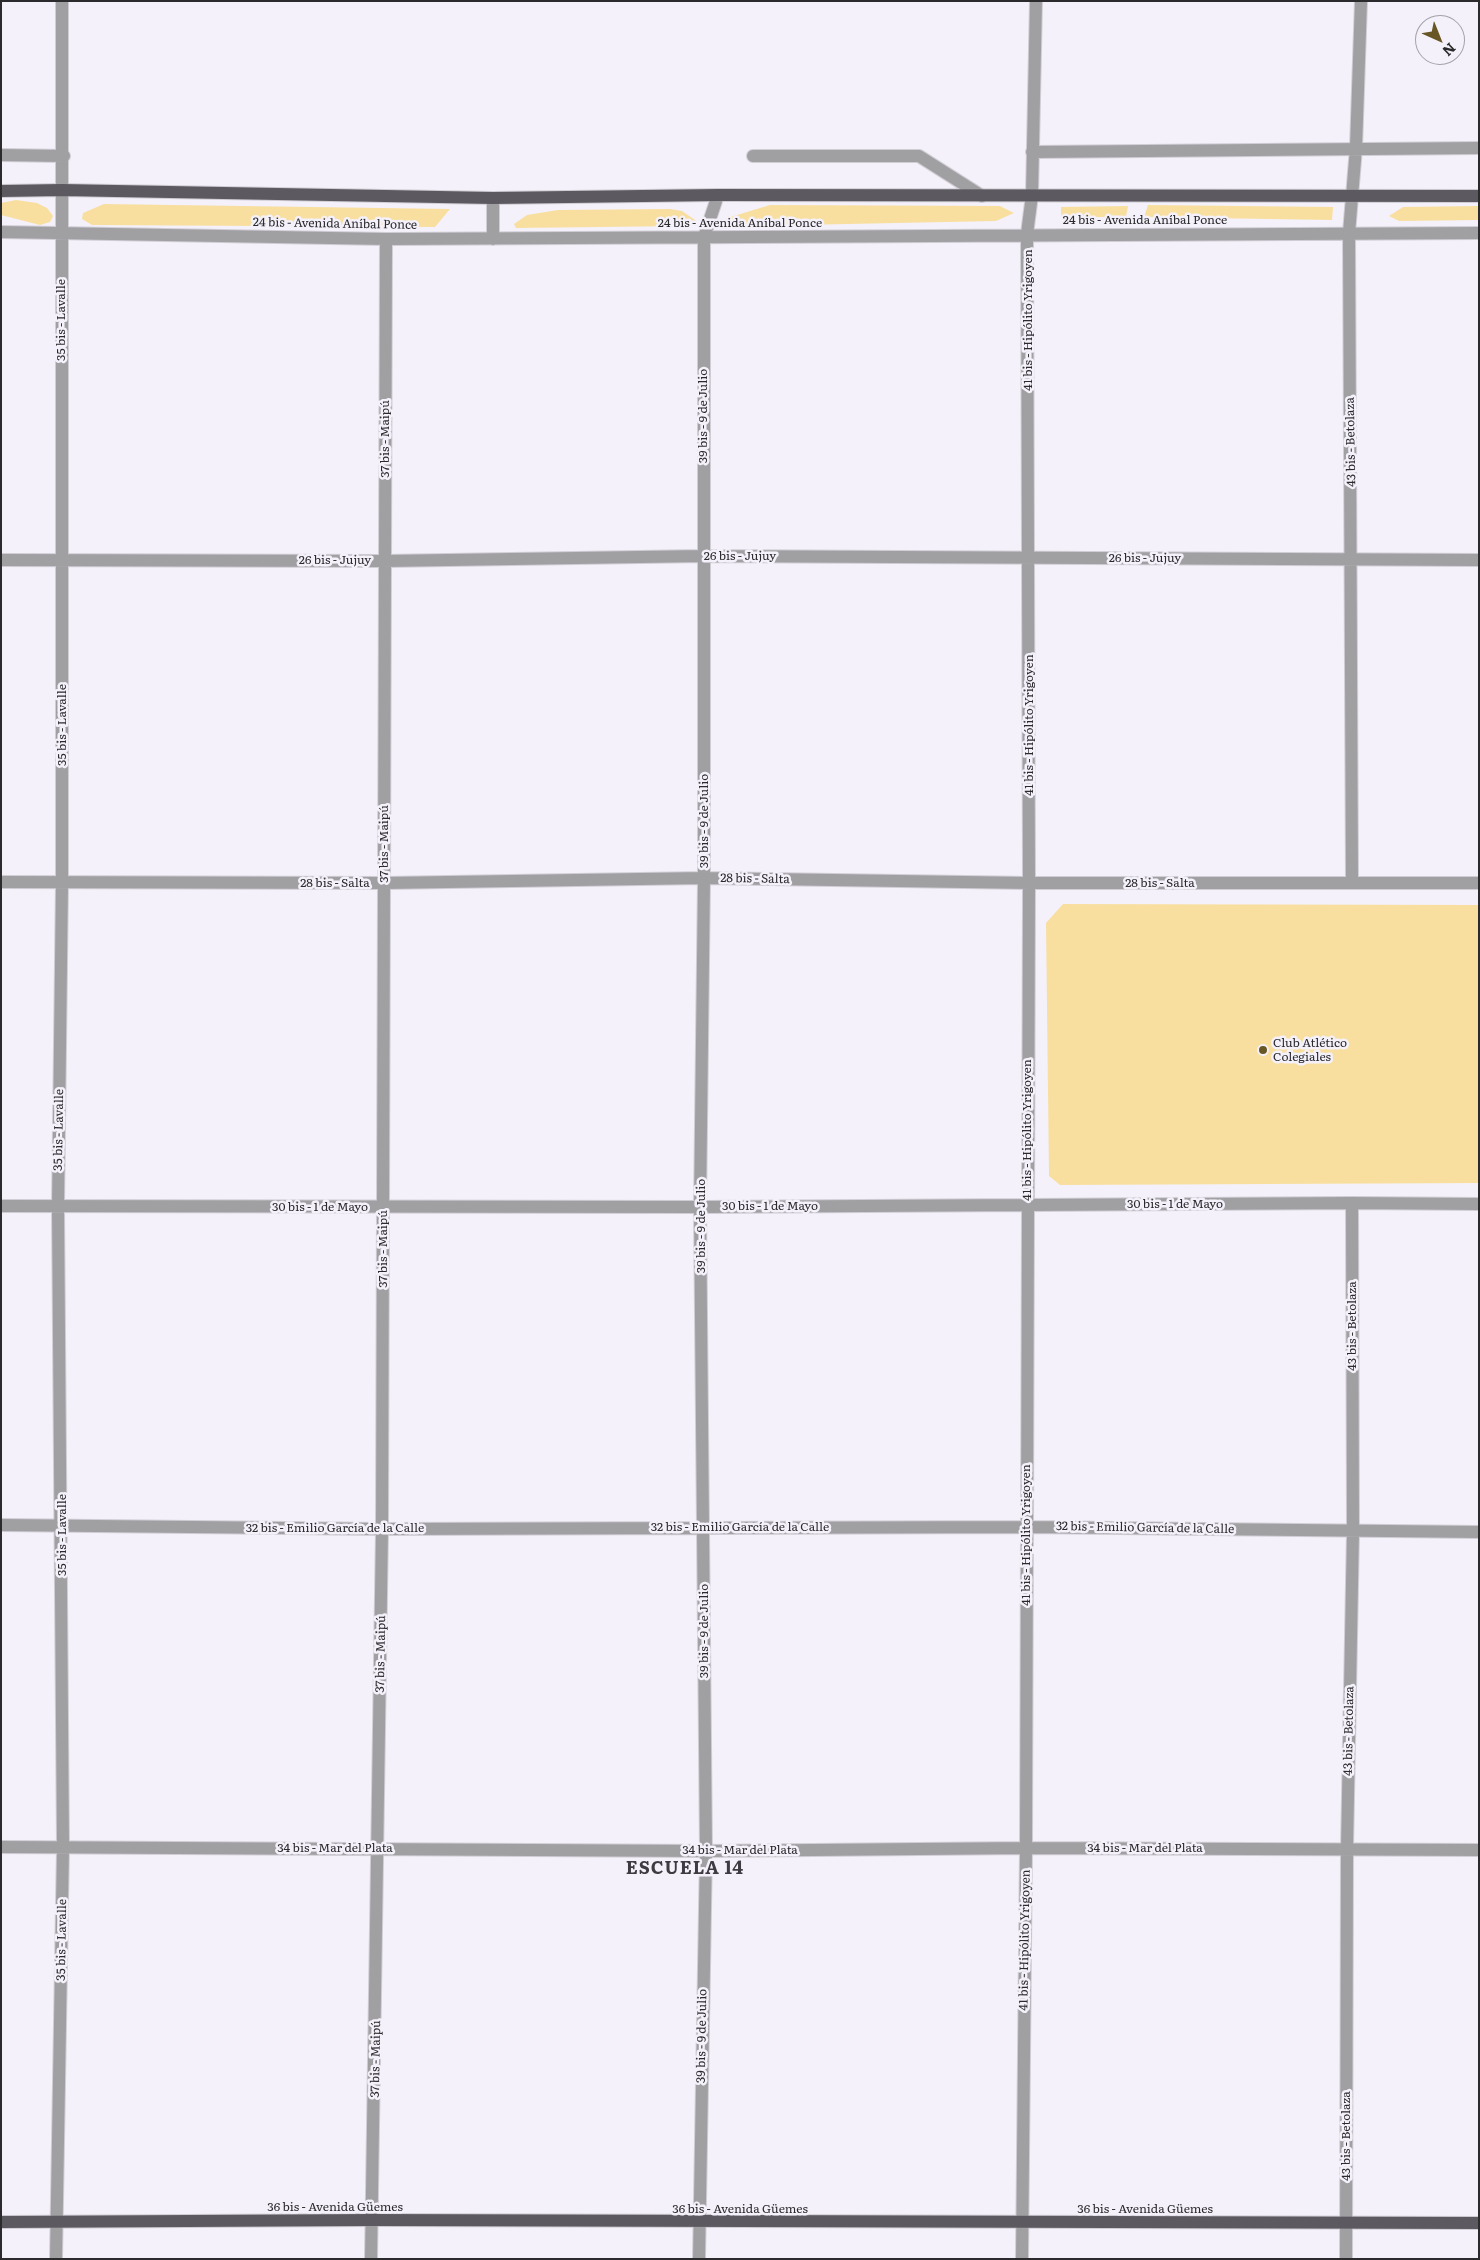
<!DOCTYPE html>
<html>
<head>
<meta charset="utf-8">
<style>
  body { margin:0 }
  #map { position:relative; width:1480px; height:2260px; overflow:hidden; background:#f4f1fa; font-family:Literata,serif }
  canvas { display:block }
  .frame { position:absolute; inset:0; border:2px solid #2b2a2d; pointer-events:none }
  .north { position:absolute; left:1415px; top:15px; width:50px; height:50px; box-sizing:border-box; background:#f4f1fa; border:1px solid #a4a1a8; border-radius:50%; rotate:136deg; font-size:14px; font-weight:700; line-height:20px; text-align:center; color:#2b2a2d }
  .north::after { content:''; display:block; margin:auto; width:18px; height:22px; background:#685624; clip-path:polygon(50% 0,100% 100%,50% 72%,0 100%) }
</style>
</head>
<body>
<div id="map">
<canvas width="1480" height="2260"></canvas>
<div class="frame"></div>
<div class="north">N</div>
</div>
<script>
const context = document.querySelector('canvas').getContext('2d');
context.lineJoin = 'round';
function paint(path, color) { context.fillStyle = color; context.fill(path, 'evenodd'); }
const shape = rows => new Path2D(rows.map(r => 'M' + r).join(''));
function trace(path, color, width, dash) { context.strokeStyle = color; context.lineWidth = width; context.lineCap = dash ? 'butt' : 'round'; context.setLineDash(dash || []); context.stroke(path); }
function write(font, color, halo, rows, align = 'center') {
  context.font = font + ' Literata,serif'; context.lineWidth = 5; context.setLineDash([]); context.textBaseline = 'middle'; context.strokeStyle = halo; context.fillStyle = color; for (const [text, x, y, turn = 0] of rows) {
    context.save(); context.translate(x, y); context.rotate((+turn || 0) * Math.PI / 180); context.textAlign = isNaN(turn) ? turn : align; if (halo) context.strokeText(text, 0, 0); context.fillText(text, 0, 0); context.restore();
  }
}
paint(shape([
  [16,200,37,203,47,208,53,216,50,222,40,225,1,215,1,203],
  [104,204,450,209,435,227,92,225,82,219,83,213],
  [770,205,1000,206,1014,213,996,221,749,226,727,218],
  [1148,205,1333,207,1332,220,1144,217],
  [1128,206,1126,217,1061,217,1061,207],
  [1479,206,1479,220,1399,221,1389,216,1403,207],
  [670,209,682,211,698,222,683,226,516,228,514,224,527,215,558,210],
  [1063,904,1479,905,1479,1183,1060,1185,1049,1176,1046,923]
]), '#f8dfa0');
const minor = shape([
  [1032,152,1479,148],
  [1,155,64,156],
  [753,156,919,156,982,196],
  [1,232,386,239,1479,233],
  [493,239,493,198],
  [1,560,384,561,703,556,1479,560],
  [1,882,384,883,704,878,1029,883,1479,883],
  [1352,883,1349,233,1356,148,1361,1],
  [1,1206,700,1207,1352,1203,1479,1204],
  [1,1525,382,1529,1026,1527,1479,1532],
  [1,1847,706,1851,1026,1848,1479,1850],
  [56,2259,63,1847,58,1207,62,882,62,1],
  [371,2259,382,1529,386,239],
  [699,2259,706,1851,700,1207,704,878,704,237,718,195],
  [1022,2259,1026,1848,1029,883,1027,234,1032,195,1036,1],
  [1346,2259,1347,1849,1353,1531,1352,1203]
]);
const major = shape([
  [1,191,62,190,493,198,718,195,1479,196],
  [1,2222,373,2220,1479,2223]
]);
trace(minor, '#d0cdd5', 14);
trace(major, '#d0cdd5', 14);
trace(minor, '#a09fa2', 12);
trace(major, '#5c5a60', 12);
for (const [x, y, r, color] of [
  [1263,1050,5,"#685624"]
]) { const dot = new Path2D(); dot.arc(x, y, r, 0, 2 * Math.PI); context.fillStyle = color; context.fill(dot); trace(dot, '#f4f1fa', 2); }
write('12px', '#2b2a2d', '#f4f1fa', [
  ["24 bis - Avenida Aníbal Ponce",1145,220],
  ["24 bis - Avenida Aníbal Ponce",740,223],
  ["24 bis - Avenida Aníbal Ponce",335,224,1],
  ["35 bis - Lavalle",61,320,-90],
  ["41 bis - Hipólito Yrigoyen",1028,320,-90],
  ["39 bis - 9 de Julio",703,416,-90],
  ["37 bis - Maipú",385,439,-90],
  ["43 bis - Betolaza",1351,442,-91],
  ["26 bis - Jujuy",740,556],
  ["26 bis - Jujuy",1145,558],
  ["26 bis - Jujuy",335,560],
  ["35 bis - Lavalle",62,725,-90],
  ["41 bis - Hipólito Yrigoyen",1029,725,-90],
  ["39 bis - 9 de Julio",704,821,-90],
  ["37 bis - Maipú",384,844,-90],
  ["28 bis - Salta",755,879,1],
  ["28 bis - Salta",335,883],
  ["28 bis - Salta",1160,883],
  ["35 bis - Lavalle",59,1130,-89],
  ["41 bis - Hipólito Yrigoyen",1027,1130,-90],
  ["30 bis - 1 de Mayo",1175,1204],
  ["30 bis - 1 de Mayo",770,1206],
  ["30 bis - 1 de Mayo",320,1207],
  ["39 bis - 9 de Julio",701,1226,-90],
  ["37 bis - Maipú",383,1249,-90],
  ["43 bis - Betolaza",1352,1326,-90],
  ["32 bis - Emilio García de la Calle",740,1527],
  ["32 bis - Emilio García de la Calle",335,1528],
  ["32 bis - Emilio García de la Calle",1145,1528,1],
  ["35 bis - Lavalle",62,1535,-90],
  ["41 bis - Hipólito Yrigoyen",1026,1535,-90],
  ["39 bis - 9 de Julio",704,1631,-90],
  ["37 bis - Maipú",381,1654,-89],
  ["43 bis - Betolaza",1349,1731,-89],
  ["34 bis - Mar del Plata",335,1848],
  ["34 bis - Mar del Plata",1145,1848],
  ["34 bis - Mar del Plata",740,1850],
  ["35 bis - Lavalle",62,1940,-89],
  ["41 bis - Hipólito Yrigoyen",1025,1940,-89],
  ["39 bis - 9 de Julio",702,2036,-89],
  ["37 bis - Maipú",376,2059,-89],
  ["43 bis - Betolaza",1346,2136,-90],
  ["36 bis - Avenida Güemes",335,2207],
  ["36 bis - Avenida Güemes",740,2209],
  ["36 bis - Avenida Güemes",1145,2209]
]);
write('12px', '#2b2a2d', '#f4f1fa', [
  ["Club Atlético",1273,1043],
  ["Colegiales",1273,1057]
], 'left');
context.letterSpacing = '1px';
write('bold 18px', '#3e3c42', '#f4f1fa', [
  ["ESCUELA 14",685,1869]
]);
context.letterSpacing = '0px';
</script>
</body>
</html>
